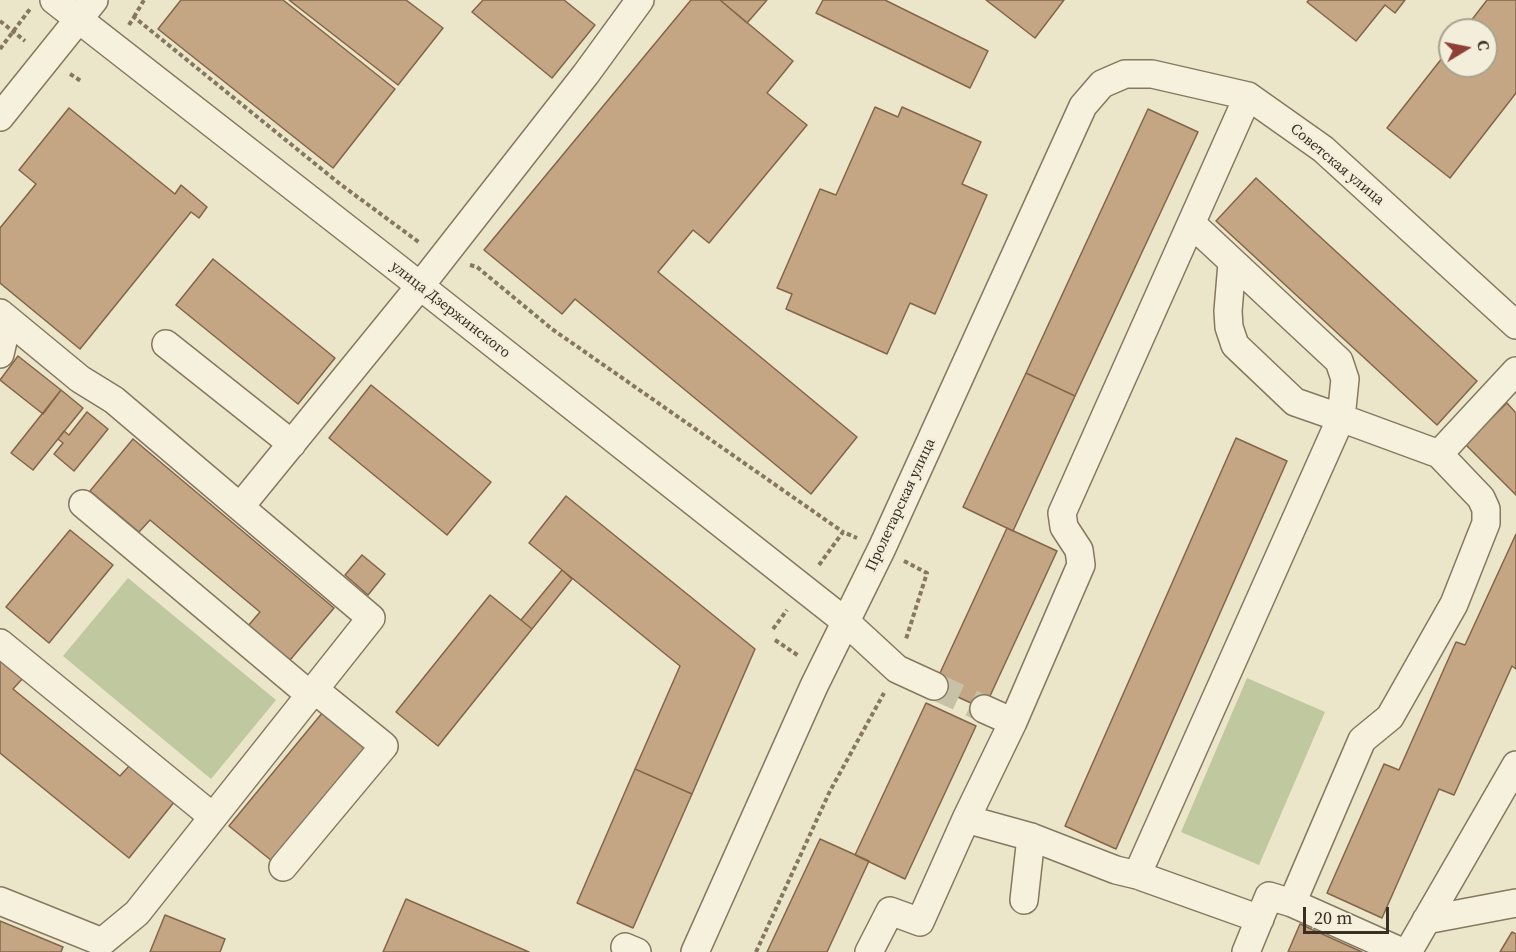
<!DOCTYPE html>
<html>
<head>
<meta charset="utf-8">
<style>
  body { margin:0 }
  #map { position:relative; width:1516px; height:952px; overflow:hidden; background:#ebe5ca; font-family:"Source Serif 4",serif }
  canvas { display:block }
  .north { position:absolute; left:1438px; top:18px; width:60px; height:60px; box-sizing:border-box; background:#f3eed9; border:2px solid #a8a290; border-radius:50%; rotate:80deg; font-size:16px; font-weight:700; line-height:24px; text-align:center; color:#382f22 }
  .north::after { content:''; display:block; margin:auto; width:21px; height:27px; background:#903f36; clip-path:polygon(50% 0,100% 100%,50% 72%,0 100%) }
  .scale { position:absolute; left:1303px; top:907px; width:86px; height:27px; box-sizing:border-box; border:3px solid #382f22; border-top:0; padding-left:8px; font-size:18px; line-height:21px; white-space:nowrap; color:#382f22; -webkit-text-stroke:4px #f3eed9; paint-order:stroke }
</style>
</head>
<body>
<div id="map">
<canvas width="1516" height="952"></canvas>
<div class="north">С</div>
<div class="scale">20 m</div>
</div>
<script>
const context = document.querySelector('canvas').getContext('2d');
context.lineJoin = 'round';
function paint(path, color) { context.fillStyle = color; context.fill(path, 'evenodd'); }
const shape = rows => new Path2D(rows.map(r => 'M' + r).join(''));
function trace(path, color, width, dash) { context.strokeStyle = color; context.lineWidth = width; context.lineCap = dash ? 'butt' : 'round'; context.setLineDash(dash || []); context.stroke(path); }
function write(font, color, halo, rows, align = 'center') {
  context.font = font + ' "Source Serif 4",serif'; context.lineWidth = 5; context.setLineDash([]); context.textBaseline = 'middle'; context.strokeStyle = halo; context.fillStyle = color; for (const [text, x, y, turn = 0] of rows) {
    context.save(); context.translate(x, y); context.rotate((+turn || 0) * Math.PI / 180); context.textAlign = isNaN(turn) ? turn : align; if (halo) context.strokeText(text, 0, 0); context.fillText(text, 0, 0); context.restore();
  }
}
paint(shape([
  [128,578,276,700,211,779,63,656],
  [1247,678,1325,712,1259,865,1181,832]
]), '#bfc89f');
const building = shape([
  [181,0,283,0,395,89,333,168,158,29,181,0],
  [289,0,406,0,443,28,398,85,289,0],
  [483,0,564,0,595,25,552,78,472,12,483,0],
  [691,0,720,0,793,61,767,93,807,125,709,243,693,230,658,272,857,437,811,494,575,299,562,314,484,250,691,0],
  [720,0,767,0,747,23,720,0],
  [823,0,885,0,988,51,970,88,816,13,823,0],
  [986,0,1064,0,1035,38,986,0],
  [1309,0,1405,0,1395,13,1385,5,1356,41,1307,2,1309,0],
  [1487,0,1516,0,1516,93,1450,178,1387,128,1450,48,1450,66,1486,66,1486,30,1464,30,1487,0],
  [875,107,898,117,902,107,981,142,962,184,987,195,935,314,910,303,887,354,786,309,792,294,777,288,820,189,836,195,875,107],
  [69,108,175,194,181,185,207,207,199,218,191,212,80,349,0,283,0,228,36,184,19,170,69,108],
  [1148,109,1198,132,1075,396,1026,373,1148,109],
  [1256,178,1477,381,1437,425,1216,221,1256,178],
  [213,259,335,358,298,404,176,305,213,259],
  [18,356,61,390,43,414,0,380,18,356],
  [1026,373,1075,396,1013,531,963,507,1026,373],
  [371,385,491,482,447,535,329,438,371,385],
  [61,390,83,408,33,470,11,453,61,390],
  [1507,403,1516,413,1516,495,1465,444,1507,403],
  [87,412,108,429,74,471,54,454,63,443,58,439,64,431,69,435,87,412],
  [1236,438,1287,461,1116,849,1065,826,1236,438],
  [133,439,334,608,290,660,248,626,260,612,150,520,139,532,90,491,133,439],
  [566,496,755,649,692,794,635,769,680,666,529,543,566,496],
  [1007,528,1057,551,984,709,934,686,1007,528],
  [70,530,113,565,49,643,6,607,70,530],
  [1516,534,1516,669,1512,666,1454,795,1439,789,1382,918,1327,893,1384,764,1399,770,1456,642,1465,645,1516,534],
  [362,555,385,574,368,595,345,575,362,555],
  [562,570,572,579,532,629,521,620,562,570],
  [490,595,532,629,438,746,396,712,490,595],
  [0,660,23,678,13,689,120,776,130,765,175,801,129,858,0,753,0,660],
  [926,703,976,726,905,879,855,855,926,703],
  [323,712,365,747,272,861,229,826,323,712],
  [635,769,692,794,633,928,577,903,635,769],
  [820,839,869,861,827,952,767,952,820,839],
  [406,899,529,952,383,952,406,899],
  [165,915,225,939,220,952,150,952,165,915],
  [0,921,63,947,61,952,0,952,0,921],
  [1300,924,1362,952,1288,952,1300,924],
  [1512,932,1516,934,1516,952,1500,952,1512,932]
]);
paint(building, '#c5a684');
trace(building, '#836648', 1.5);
trace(shape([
  [934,686,984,709]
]), '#c7c1a8', 27, [27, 14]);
const minor = shape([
  [54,0,391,263,846,622,897,669,934,686],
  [0,117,94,0],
  [1192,224,1339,361,1345,379,1341,418,1439,454],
  [0,313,80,379,114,400,240,507],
  [166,344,292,444],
  [0,354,8,320],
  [83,504,310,695],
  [0,643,213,817],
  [984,709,1013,722,1081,565,1079,550,1064,527,1062,513,1248,96],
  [966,819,1031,837,1116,870,1137,875,1260,919],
  [283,867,384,746,315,690],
  [1137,875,1341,418,1295,402,1235,345,1229,327,1228,311,1232,263],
  [1024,900,1031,837],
  [0,901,102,942,137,913,371,618,240,507,420,286,586,74,640,0],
  [1426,920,1516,903],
  [625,947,637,952],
  [695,952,814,686,882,548,1083,106,1102,84,1125,74,1152,74,1248,96,1323,149,1516,325],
  [869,952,890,911,920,922,966,819,1013,722],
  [1246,952,1269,896,1292,903],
  [1402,952,1292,903,1362,740,1390,717,1454,604,1486,523,1486,509,1481,498,1439,454,1516,371],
  [1408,952,1516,765]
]);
trace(minor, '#867860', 30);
trace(shape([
  [134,17,144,0],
  [0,21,25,41],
  [129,25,134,17,340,184,420,243],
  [0,49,30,9],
  [70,74,81,81],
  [470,265,477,267,552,329,843,532],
  [904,561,927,573,906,639],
  [819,565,843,532,857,538],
  [773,629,787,610],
  [775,640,799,656],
  [756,952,830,791,884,693]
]), '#867860', 4, [4.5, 3]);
trace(minor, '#f6f1dd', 27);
write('15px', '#382f22', '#f3eed9', [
  ["Советская улица",1337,165,40],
  ["улица Дзержинского",450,310,38],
  ["Пролетарская улица",901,505,-65]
]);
</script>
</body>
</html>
